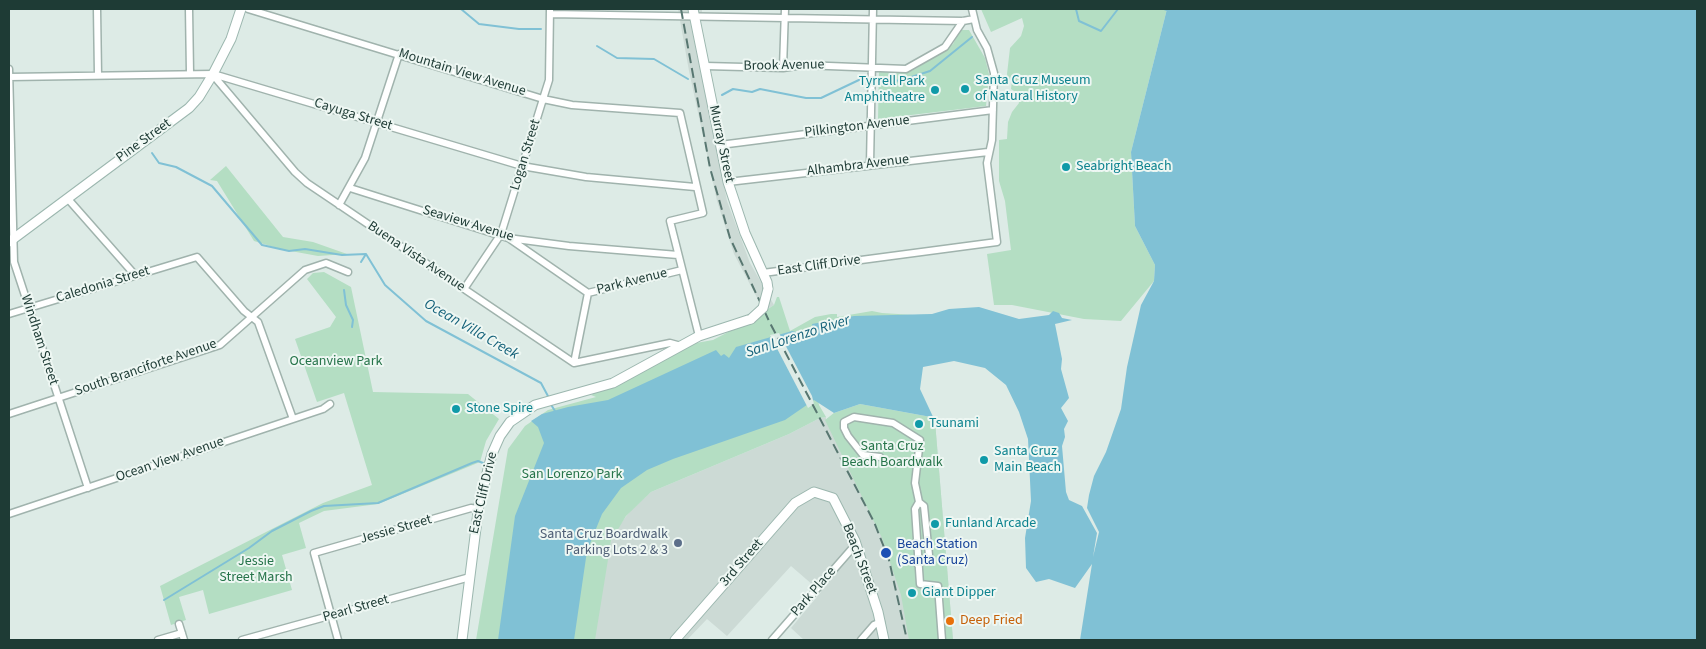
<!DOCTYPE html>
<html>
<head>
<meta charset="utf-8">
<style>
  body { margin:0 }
  #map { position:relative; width:1706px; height:649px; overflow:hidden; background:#ddebe6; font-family:"Source Sans 3",sans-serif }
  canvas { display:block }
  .frame { position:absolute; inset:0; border:10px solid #1e3b35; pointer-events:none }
</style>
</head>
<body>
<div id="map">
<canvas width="1706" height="649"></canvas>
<div class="frame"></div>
</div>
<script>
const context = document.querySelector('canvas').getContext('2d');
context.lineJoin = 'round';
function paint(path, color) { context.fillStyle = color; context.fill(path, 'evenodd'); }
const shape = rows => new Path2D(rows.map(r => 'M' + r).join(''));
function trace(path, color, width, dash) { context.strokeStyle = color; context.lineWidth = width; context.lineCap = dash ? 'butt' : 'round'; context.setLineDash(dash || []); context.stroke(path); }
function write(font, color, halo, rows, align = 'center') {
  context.font = font + ' "Source Sans 3",sans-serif'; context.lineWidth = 4; context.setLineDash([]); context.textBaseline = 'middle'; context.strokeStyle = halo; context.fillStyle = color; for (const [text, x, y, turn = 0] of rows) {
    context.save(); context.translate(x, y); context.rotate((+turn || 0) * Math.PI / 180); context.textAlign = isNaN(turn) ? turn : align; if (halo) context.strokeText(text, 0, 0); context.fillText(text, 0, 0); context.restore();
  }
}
paint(shape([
  [678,9,702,9,702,14,687,14,691,23,702,73,727,201,750,263,774,305,764,311,734,254,717,201,689,71],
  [834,413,935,421,953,640,804,640,791,628,821,592,791,566,727,636,707,619,687,640,594,640,608,550,615,531,631,510,651,492,789,434,820,418,826,417,826,420]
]), '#ccdad5');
paint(shape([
  [981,9,1167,9,1131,152,1135,226,1155,265,1154,281,1121,321,1084,319,1012,305,994,305,987,254,1011,250,1005,201,999,181,999,140,1007,139,1008,122,1012,112,1019,103,1017,93,1011,89,1012,80,1008,79,1007,74,1010,48,1021,36,1024,26,1022,18,991,32],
  [960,30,969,30,985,58,989,74,986,106,878,119,879,70,911,71,917,68,953,44],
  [226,166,283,237,313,242,347,254,318,256,280,249,254,241,217,181,210,180],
  [324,272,351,287,373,392,468,394,499,419,486,441,480,462,378,504,324,511,299,523,306,548,282,555,292,590,209,614,203,590,179,597,186,620,171,625,160,586,323,503,372,485,344,393,317,402,295,339,330,327,336,317,307,279,313,273],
  [777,297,779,297,790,331,815,317,831,314,837,314,837,317,872,311,882,313,914,315,995,313,994,320,813,368,819,405,826,417,820,418,789,434,651,492,626,516,611,541,595,640,476,640,508,449,525,426,548,410,596,397,591,395,696,343,713,340,751,320,774,305],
  [860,404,931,417,935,421,953,640,909,640,901,595,882,538,825,420,834,413]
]), '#b4dec3');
paint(shape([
  [1167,9,1697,9,1697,640,1080,640,1092,564,1075,588,1049,579,1036,582,1026,568,1025,538,1031,501,1028,439,1019,412,1006,385,985,368,954,361,923,367,920,389,935,421,931,417,860,404,834,413,814,400,785,420,673,459,647,470,621,488,602,514,587,551,574,640,498,640,515,516,544,443,538,427,531,421,542,414,568,407,608,400,716,350,721,356,724,354,729,358,736,347,792,331,804,334,813,330,812,324,854,316,932,314,949,309,979,307,1019,319,1049,315,1053,311,1059,313,1062,318,1072,320,1055,324,1062,359,1061,369,1069,398,1061,408,1068,421,1064,429,1065,437,1062,446,1066,492,1069,500,1082,506,1097,533,1093,557,1099,532,1087,508,1089,495,1094,476,1106,452,1121,409,1127,367,1141,305,1154,281,1155,265,1135,226,1131,152]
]), '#80c1d5');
paint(shape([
  [779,333,812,396,814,404,808,408,770,335]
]), '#ddebe6');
trace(shape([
  [461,9,479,24,519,29,541,29],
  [1076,9,1079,21,1101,31,1118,9],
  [1164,9,1167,10],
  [597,46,617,58,654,59,688,79],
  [722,95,733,89,752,92,760,89,806,98,821,98,861,79,887,78,899,81,930,71,972,37],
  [152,153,159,163,176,167,212,186,262,245,289,251,305,249,342,255,366,254,385,285,426,321,541,383,549,398],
  [361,262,366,254],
  [344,290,346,305,353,320,352,327],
  [550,403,555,411],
  [164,600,249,548,272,531,311,511,324,506,378,503,472,463,478,461,483,463]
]), '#80c1d5', 2);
const street = shape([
  [97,9,98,75],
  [189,9,190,73],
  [248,9,543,99,572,105,680,113,703,213,670,221,699,336],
  [550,14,963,21,974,19],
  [705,66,783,68,803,65,906,69,945,47,963,21],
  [783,68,785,9],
  [9,69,14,262,88,488],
  [213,75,295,172,307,183,574,363,670,343,681,346],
  [9,77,213,74,522,166,586,177,695,187],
  [720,145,993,110],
  [870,164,873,9],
  [728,182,988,152],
  [350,188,508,238,569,246,678,255],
  [68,199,135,275],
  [339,205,365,158,399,54],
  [510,239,588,293,682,270],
  [763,273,997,242,987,163,992,140,994,73,987,48,977,30,972,9],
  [464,289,501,234,543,99,549,80,550,9],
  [9,314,197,257,244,311,258,322,293,419],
  [574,363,588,293],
  [9,414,220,345,305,270,326,263,348,272],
  [880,457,863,455,848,436,844,428,844,422,854,417,893,423,920,440,915,483,919,502,915,509,920,584,938,586,942,640],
  [9,514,323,409,330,404],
  [918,565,929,555,924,506,919,502],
  [179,624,184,640],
  [158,640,182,633],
  [242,640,470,577],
  [338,640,314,553,471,508,478,509],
  [772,640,856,544],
  [861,640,874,625,881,622]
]);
const secondary = shape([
  [693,9,728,182,745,233,767,282,768,289],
  [9,242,189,108,199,97,213,74,231,39,241,9],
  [462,640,479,504,492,454,500,436,510,422,535,405,613,383,699,336,751,319],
  [675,640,795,503,814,492,833,498,855,541,878,612,884,640]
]);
trace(street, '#a0b3ad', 9);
trace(secondary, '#9cb7af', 11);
trace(street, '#fff', 6);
trace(secondary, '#fff', 9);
trace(shape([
  [681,9,710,168,730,238,770,323,874,522,889,560,907,640]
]), '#587771', 2, [10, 5]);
const secondaryBridge = shape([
  [751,319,763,308,768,289]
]);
trace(secondaryBridge, '#9cb7af', 11, []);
trace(secondaryBridge, '#fff', 9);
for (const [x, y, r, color] of [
  [965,89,5,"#0f9aa8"],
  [935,90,5,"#0f9aa8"],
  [1066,167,5,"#0f9aa8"],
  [456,409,5,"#0f9aa8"],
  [919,424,5,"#0f9aa8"],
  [984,460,5,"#0f9aa8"],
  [935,524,5,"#0f9aa8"],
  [678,543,5,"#5c6f8a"],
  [886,553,6,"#1a4fb4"],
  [912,593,5,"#0f9aa8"],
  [950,621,5,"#e8710a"]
]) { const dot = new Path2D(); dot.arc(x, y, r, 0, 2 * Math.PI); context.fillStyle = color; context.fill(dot); trace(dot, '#eef7f3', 2); }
write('14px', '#1e3b35', '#eef7f3', [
  ["Brook Avenue",784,66,-1],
  ["Mountain View Avenue",462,73,17],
  ["Cayuga Street",353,115,17],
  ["Pilkington Avenue",857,127,-7],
  ["Pine Street",144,141,-36],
  ["Murray Street",721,144,78],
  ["Logan Street",526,155,-73],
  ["Alhambra Avenue",858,166,-7],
  ["Seaview Avenue",468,224,17],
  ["Buena Vista Avenue",416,257,34],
  ["East Cliff Drive",819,266,-8],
  ["Park Avenue",632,282,-14],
  ["Caledonia Street",103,285,-17],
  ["Windham Street",39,340,72],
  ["South Branciforte Avenue",146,368,-19],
  ["Ocean View Avenue",170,460,-19],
  ["East Cliff Drive",484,493,-77],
  ["Jessie Street",396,530,-16],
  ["Beach Street",859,559,69],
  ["3rd Street",742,563,-49],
  ["Park Place",814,592,-49],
  ["Pearl Street",356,609,-16]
]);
write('14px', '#0d838f', '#eef7f3', [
  ["Santa Cruz Museum",975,81],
  ["of Natural History",975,97],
  ["Tyrrell Park",925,82,"right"],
  ["Amphitheatre",925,98,"right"],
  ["Seabright Beach",1076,167],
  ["Stone Spire",466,409],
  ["Tsunami",929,424],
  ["Santa Cruz",994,452],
  ["Main Beach",994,468],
  ["Funland Arcade",945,524],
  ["Giant Dipper",922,593]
], 'left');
write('14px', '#26744a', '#eef7f3', [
  ["Oceanview Park",336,362],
  ["Santa Cruz",892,447],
  ["Beach Boardwalk",892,463],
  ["San Lorenzo Park",572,475],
  ["Jessie",256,562],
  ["Street Marsh",256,578]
]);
write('14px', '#4e5e75', '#eef7f3', [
  ["Santa Cruz Boardwalk",668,535],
  ["Parking Lots 2 & 3",668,551]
], 'right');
write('14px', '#164399', '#eef7f3', [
  ["Beach Station",897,545],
  ["(Santa Cruz)",897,561]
], 'left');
write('14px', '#c56008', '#eef7f3', [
  ["Deep Fried",960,621]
], 'left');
write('italic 15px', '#15627a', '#eef7f3', [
  ["Ocean Villa Creek",471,330,30],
  ["San Lorenzo River",798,337,-18]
]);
</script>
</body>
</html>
